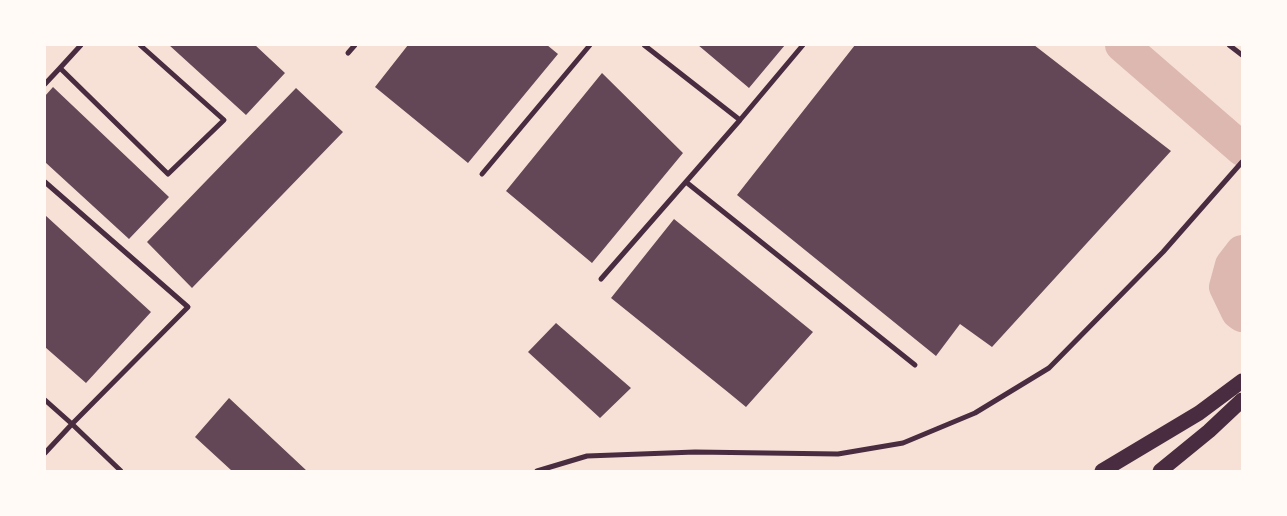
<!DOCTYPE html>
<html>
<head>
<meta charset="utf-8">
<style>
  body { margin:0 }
  #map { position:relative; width:1287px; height:516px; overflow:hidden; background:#f7e1d7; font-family:"Asap Condensed",sans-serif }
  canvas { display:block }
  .frame { position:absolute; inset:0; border:46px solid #fffaf5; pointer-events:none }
</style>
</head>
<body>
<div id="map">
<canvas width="1287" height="516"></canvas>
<div class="frame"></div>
</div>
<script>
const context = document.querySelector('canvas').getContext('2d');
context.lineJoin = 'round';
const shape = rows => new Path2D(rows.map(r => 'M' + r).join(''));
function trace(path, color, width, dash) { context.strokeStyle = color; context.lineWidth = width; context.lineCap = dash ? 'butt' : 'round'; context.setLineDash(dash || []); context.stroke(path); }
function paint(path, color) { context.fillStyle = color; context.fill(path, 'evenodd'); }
trace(shape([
  [1122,45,1242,149],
  [1242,252,1232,265,1226,287,1238,312,1242,315]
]), '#dcb8b0', 34);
paint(shape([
  [169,45,255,45,285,73,246,115],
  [408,45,547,45,558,54,468,163,375,87],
  [698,45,785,45,749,88],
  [855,45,1034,45,1171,151,992,347,960,324,936,356,737,195],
  [602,73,683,153,592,263,506,191],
  [53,87,169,197,129,239,45,162,45,96],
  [296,88,343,132,192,288,147,242],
  [45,215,151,312,86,383,45,347],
  [674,219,813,332,746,407,729,393,611,298],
  [556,323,631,388,600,418,528,352],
  [229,398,307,471,232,471,195,437]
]), '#644757');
trace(shape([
  [1229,45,1242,55],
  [348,53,355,45],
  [60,68,81,45],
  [45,84,60,68,168,174,224,120,140,45],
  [740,120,803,45],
  [482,174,590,45],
  [45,182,188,307,72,424,45,400],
  [686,182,915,365],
  [601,279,740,120,644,45],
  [45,453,72,424,121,471],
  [537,471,587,456,695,452,838,454,903,443,975,413,1049,368,1163,252,1242,162]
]), '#4a2c40', 5);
trace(shape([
  [1102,471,1199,413,1242,381],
  [1160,471,1209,431,1242,400]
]), '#4a2c40', 15);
</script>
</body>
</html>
